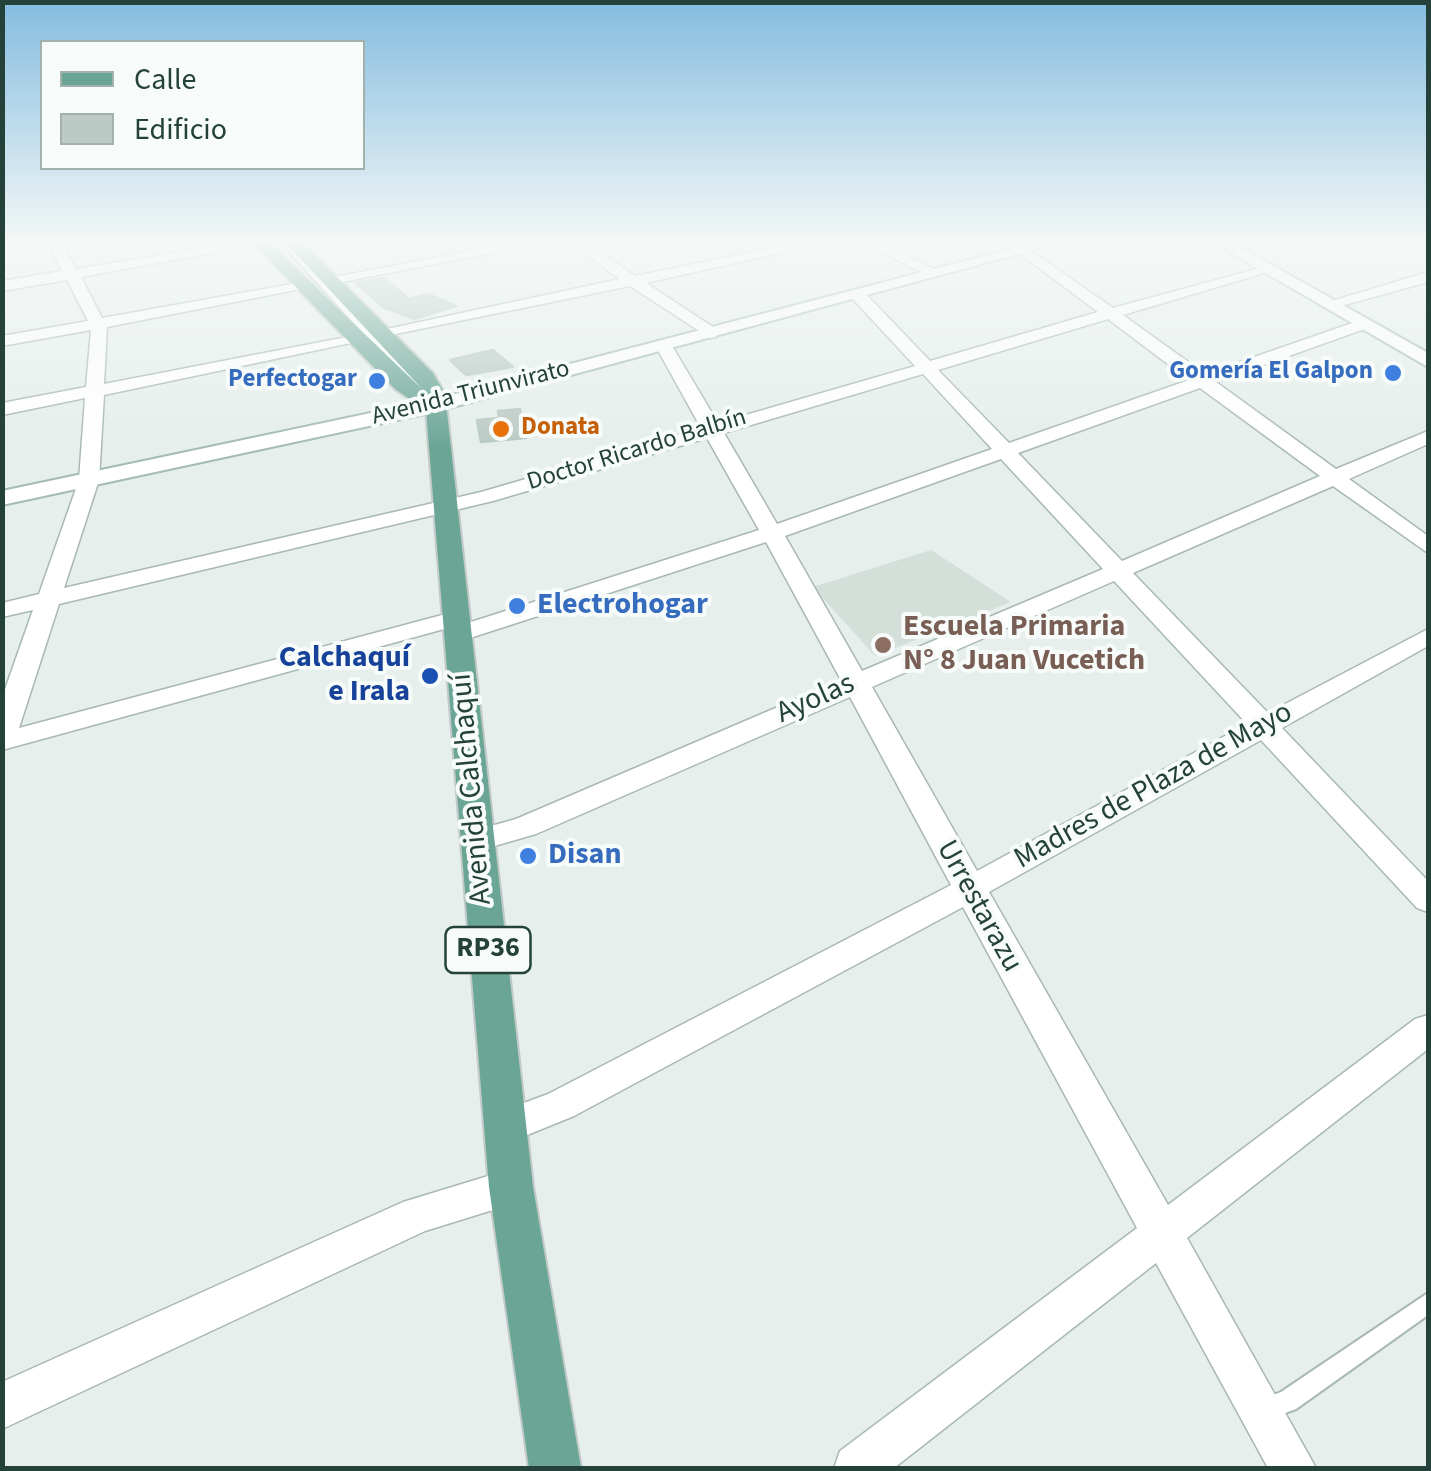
<!DOCTYPE html>
<html>
<head>
<meta charset="utf-8">
<style>
  body { margin:0 }
  #map { position:relative; width:1431px; height:1471px; overflow:hidden; background:#e6efeb; font-family:"Source Sans 3",sans-serif }
  canvas { display:block }
  .frame { position:absolute; inset:0; border:5px solid #24423a; pointer-events:none }
  .legend { position:absolute; left:40px; top:40px; width:325px; height:130px; box-sizing:border-box; background:#f7fbf9; border:2px solid #a3b1ad; margin:0; padding:12px 18px; list-style:none; font-size:30px; color:#24423a }
  .legend li { display:flex; align-items:center; gap:20px; height:50px }
  .legend b { width:50px; border:2px solid #a3b1ad }
</style>
</head>
<body>
<div id="map">
<canvas width="1431" height="1471"></canvas>
<div class="frame"></div>
<ul class="legend">
<li><b style="height:12px;background:#6aa596"></b>Calle</li>
<li><b style="height:28px;background:#bbcac4"></b>Edificio</li>
</ul>
</div>
<script>
const context = document.querySelector('canvas').getContext('2d');
context.lineJoin = 'round';
function paint(path, color) { context.fillStyle = color; context.fill(path, 'evenodd'); }
const shape = rows => new Path2D(rows.map(r => 'M' + r).join(''));
function trace(path, color, width, dash) { context.strokeStyle = color; context.lineWidth = width; context.lineCap = dash ? 'butt' : 'round'; context.setLineDash(dash || []); context.stroke(path); }
function write(font, color, halo, rows, align = 'center') {
  context.font = font + ' "Source Sans 3",sans-serif'; context.lineWidth = 8; context.setLineDash([]); context.textBaseline = 'middle'; context.strokeStyle = halo; context.fillStyle = color; for (const [text, x, y, turn = 0] of rows) {
    context.save(); context.translate(x, y); context.rotate((+turn || 0) * Math.PI / 180); context.textAlign = isNaN(turn) ? turn : align; if (halo) context.strokeText(text, 0, 0); context.fillText(text, 0, 0); context.restore();
  }
}
paint(shape([
  [931,550,1011,602,875,656,813,587]
]), '#d4dfda');
const building = shape([
  [384,278,409,299,428,294,456,306,414,319,383,307,356,283,384,278],
  [493,350,513,367,466,375,450,360,493,350],
  [520,409,526,438,481,442,477,420,499,418,498,411,520,409]
]);
paint(building, '#bbcac4');
trace(building, '#b8c9c2', 2.5);
const lane = shape([
  [281,243,289,243,419,384,419,388,413,388,281,243],
  [1428,1293,1428,1315,1296,1409,1266,1420,1258,1417,1255,1409,1258,1401,1281,1392,1428,1293]
]);
const street = shape([
  [48,243,62,243,76,269,235,243,266,243,81,277,102,318,303,282,311,287,107,327,104,384,357,335,365,340,104,395,99,480,64,588,481,492,701,428,655,345,657,341,669,341,718,423,915,366,851,297,851,291,863,291,930,361,1098,312,1019,253,1019,247,1024,246,1113,308,1271,265,1271,271,1123,315,1205,374,1358,321,1370,321,1370,327,1216,382,1336,469,1428,431,1428,444,1349,479,1428,536,1428,553,1333,486,1133,573,1268,713,1428,629,1428,646,1282,728,1428,881,1428,912,1417,908,1261,740,989,892,1168,1205,1415,1019,1428,1015,1428,1049,1187,1238,1316,1468,1268,1468,1156,1263,894,1468,834,1468,840,1451,1137,1228,963,907,574,1116,505,1144,492,1139,486,1127,492,1115,548,1094,951,885,850,697,536,834,477,851,466,847,462,840,466,833,516,819,841,680,766,542,467,639,449,639,446,634,449,629,759,530,707,438,493,501,59,604,19,728,457,611,469,618,466,623,2,750,2,698,33,610,2,617,2,603,39,594,79,480,85,398,2,415,2,403,86,387,91,330,2,346,2,336,88,321,67,280,2,291,2,281,62,271,48,243],
  [1108,319,1189,380,1009,443,938,370,1108,319],
  [923,374,992,449,777,524,724,433,923,374],
  [1200,388,1320,476,1122,561,1018,453,1200,388],
  [1001,459,1103,569,862,671,785,536,1001,459],
  [1114,581,1247,724,977,871,872,687,1114,581],
  [513,243,543,243,332,284,324,279,513,243],
  [570,243,586,243,635,276,798,243,825,243,646,283,716,329,716,337,710,338,630,286,381,337,373,332,620,279,570,243],
  [863,243,881,243,942,273,929,276,863,243],
  [1428,272,1428,282,1330,309,1322,304,1428,272],
  [511,1169,525,1174,531,1187,525,1200,425,1231,2,1429,2,1382,403,1202,511,1169]
]);
const secondary = shape([
  [1034,243,1059,243,434,412,2,505,2,491,432,400,1034,243],
  [1214,243,1233,243,1428,353,1428,367,1214,243]
]);
const primary = shape([
  [253,243,270,243,423,390,286,243,303,243,433,373,445,394,533,1187,581,1468,529,1468,489,1187,426,410,395,389,253,243]
]);
trace(lane, '#a8b8b2', 4);
trace(street, '#a8b8b2', 3);
trace(secondary, '#a4bbb3', 4);
trace(primary, '#c2cac8', 4);
paint(lane, '#fff');
paint(street, '#fff');
paint(secondary, '#fff');
paint(primary, '#6aa596');
const sky = context.createLinearGradient(0, 0, 0, 449);
sky.addColorStop(0, '#84bce0');
sky.addColorStop(0.54, '#f4f8f6');
sky.addColorStop(1, '#f4f8f600');
context.fillStyle = sky;
context.fillRect(0, 0, 1431, 449);
for (const [x, y, r, color] of [
  [1393,373,10,"#3f7fe0"],
  [377,381,10,"#3f7fe0"],
  [501,429,10,"#e8710a"],
  [517,606,10,"#3f7fe0"],
  [883,645,10,"#8d6e63"],
  [430,676,10,"#1a4fb4"],
  [528,856,10,"#3f7fe0"]
]) { const dot = new Path2D(); dot.arc(x, y, r, 0, 2 * Math.PI); context.fillStyle = color; context.fill(dot); trace(dot, '#f7fbf9', 4); }
write('bold 25px', '#366cbe', '#f7fbf9', [
  ["Gomería El Galpon",1373,373],
  ["Perfectogar",357,381]
], 'right');
write('25px', '#24423a', '#f7fbf9', [
  ["Avenida Triunvirato",471,394,-14],
  ["Doctor Ricardo Balbín",637,451,-17]
]);
write('bold 25px', '#c56008', '#f7fbf9', [
  ["Donata",521,429]
], 'left');
for (const [x, y, w] of [
  [488,950,85]
]) { const box = new Path2D(); box.roundRect(x - w / 2, y - 23, w, 46, 8); context.fillStyle = '#f7fbf9'; context.fill(box); trace(box, '#24423a', 2.5); }
write('bold 28px', '#24423a', null, [
  ["RP36",488,950]
]);
write('bold 30px', '#366cbe', '#f7fbf9', [
  ["Electrohogar",537,606],
  ["Disan",548,856]
], 'left');
write('bold 30px', '#785e54', '#f7fbf9', [
  ["Escuela Primaria",903,628],
  ["N° 8 Juan Vucetich",903,662]
], 'left');
write('bold 30px', '#164399', '#f7fbf9', [
  ["Calchaquí",410,659],
  ["e Irala",410,693]
], 'right');
write('30px', '#24423a', '#f7fbf9', [
  ["Ayolas",816,700,-24],
  ["Madres de Plaza de Mayo",1154,787,-29],
  ["Avenida Calchaquí",473,789,-95],
  ["Urrestarazu",978,907,61]
]);
</script>
</body>
</html>
